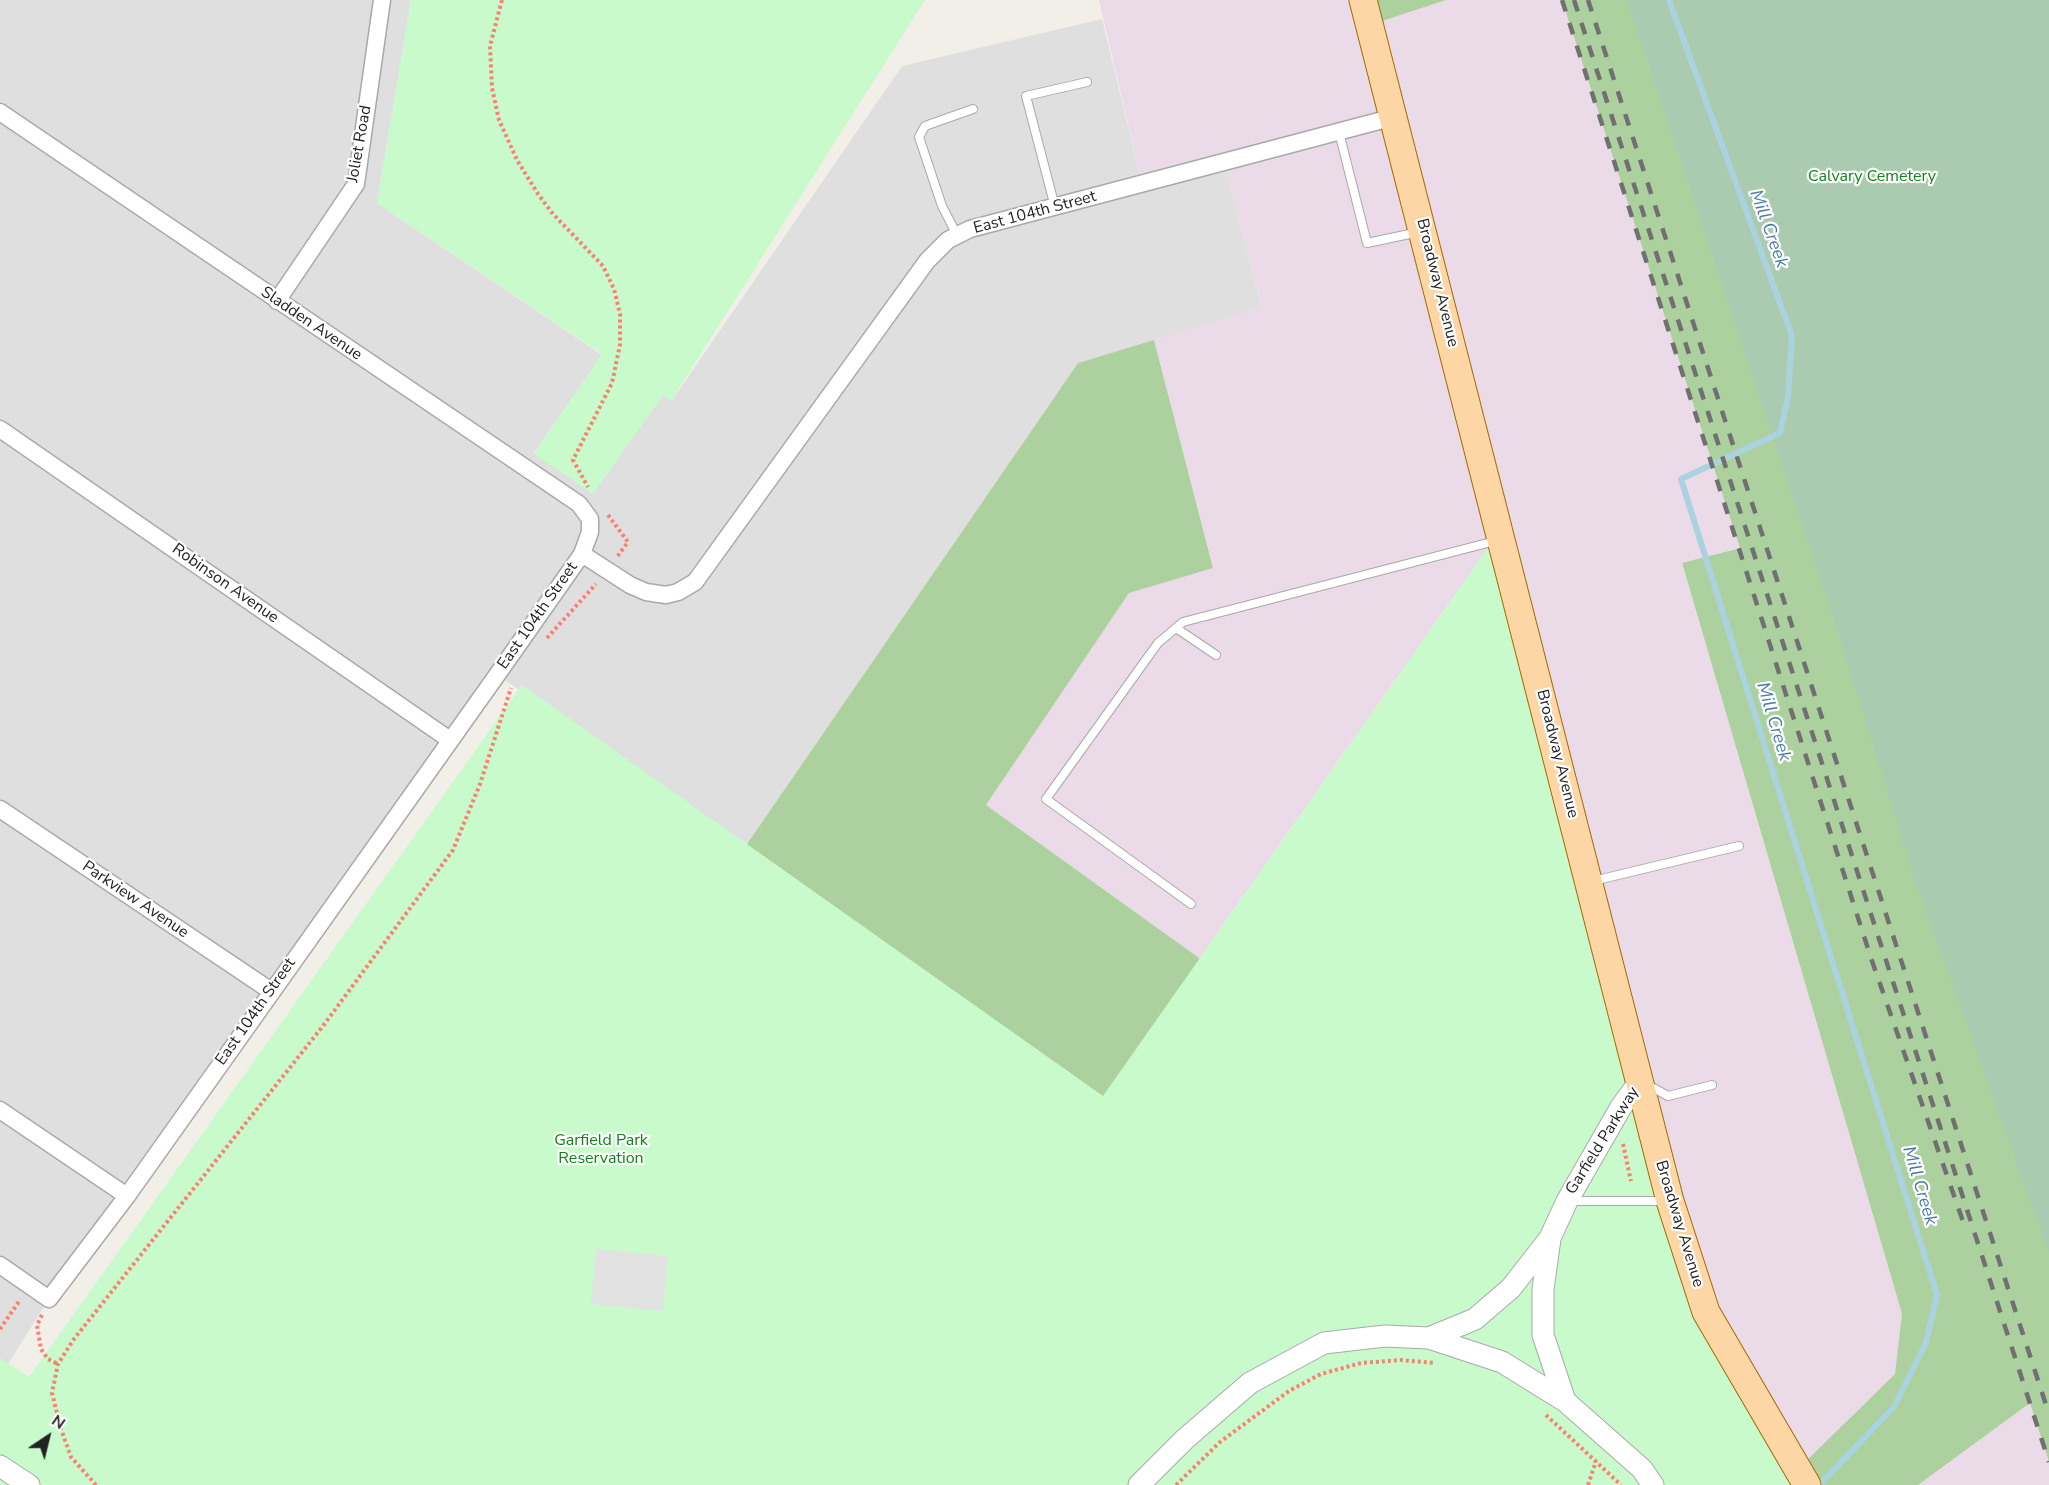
<!DOCTYPE html>
<html>
<head>
<meta charset="utf-8">
<style>
  body { margin:0 }
  #map { position:relative; width:2049px; height:1485px; overflow:hidden; background:#f2efe9; font-family:"Nunito Sans",sans-serif }
  canvas { display:block }
  .north { position:absolute; left:18px; top:1407px; width:60px; height:60px; -webkit-text-stroke:4px #fff; paint-order:stroke; rotate:35deg; font-size:16px; font-weight:700; line-height:24px; text-align:center; color:#222 }
  .north::after { content:''; display:block; margin:auto; width:21px; height:27px; background:#222; clip-path:polygon(50% 0,100% 100%,50% 72%,0 100%) }
</style>
</head>
<body>
<div id="map">
<canvas width="2049" height="1485"></canvas>
<div class="north">N</div>
</div>
<script>
const context = document.querySelector('canvas').getContext('2d');
context.lineJoin = 'round';
function paint(path, color) { context.fillStyle = color; context.fill(path, 'evenodd'); }
const shape = rows => new Path2D(rows.map(r => 'M' + r).join(''));
function trace(path, color, width, dash) { context.strokeStyle = color; context.lineWidth = width; context.lineCap = dash ? 'butt' : 'round'; context.setLineDash(dash || []); context.stroke(path); }
function write(font, color, halo, rows, align = 'center') {
  context.font = font + ' "Nunito Sans",sans-serif'; context.lineWidth = 4.5; context.setLineDash([]); context.textBaseline = 'middle'; context.strokeStyle = halo; context.fillStyle = color; for (const [text, x, y, turn = 0] of rows) {
    context.save(); context.translate(x, y); context.rotate((+turn || 0) * Math.PI / 180); context.textAlign = isNaN(turn) ? turn : align; if (halo) context.strokeText(text, 0, 0); context.fillText(text, 0, 0); context.restore();
  }
}
paint(shape([
  [0,0,411,0,377,203,602,355,534,453,592,493,663,395,672,400,902,66,1102,19,1142,184,1224,162,1262,308,1078,363,747,844,497,675,49,1299,8,1364,0,1358]
]), '#e0dfdf');
paint(shape([
  [1099,0,1575,0,1751,544,1682,564,1902,1314,1896,1374,1798,1469,1706,1312,1497,535,1199,959,986,805,1129,593,1213,567,1154,340,1262,307,1224,163,1142,184],
  [2030,1403,2049,1462,2049,1485,1918,1485]
]), '#ebdbe8');
paint(shape([
  [1363,0,1446,0,1370,25],
  [1562,0,2049,0,2049,1462,2030,1403,1918,1485,1139,1485,747,844,1078,363,1154,340,1213,568,1129,593,986,805,1199,958,1706,1312,1798,1469,1895,1374,1902,1314,1682,563,1740,548]
]), '#add19e');
paint(shape([
  [1627,0,2049,0,2049,1253,1915,880,1829,604]
]), '#aacbaf');
paint(shape([
  [411,0,925,0,671,401,663,395,593,494,534,454,602,354,377,203],
  [1497,535,1688,1282,1809,1485,0,1485,0,1358,29,1377,522,685,1103,1096]
]), '#c8facc');
paint(shape([
  [596,1249,668,1256,663,1311,591,1304]
]), '#e2e2e2');
trace(shape([
  [1669,0,1792,336,1788,397,1780,433,1681,479,1937,1295,1926,1343,1894,1407,1819,1485]
]), '#aad3df', 6);
const service = shape([
  [1339,132,1367,243,1419,232],
  [1055,207,1026,96,1087,82],
  [957,235,942,206,919,137,925,126,973,109],
  [1176,628,1216,655],
  [1593,881,1739,846],
  [1191,904,1046,799,1158,643,1183,622,1499,540],
  [1646,1084,1668,1096,1712,1085],
  [1569,1201,1667,1201]
]);
const minor = shape([
  [0,112,579,504,590,519,590,532,582,554,497,675,127,1196,49,1299,0,1265],
  [277,301,356,184,382,0],
  [0,429,450,740],
  [582,554,630,585,646,592,666,595,678,592,695,582,927,261,948,240,970,229,1394,117],
  [0,809,271,991],
  [0,1110,127,1196]
]);
const tertiary = shape([
  [1550,1239,1543,1289,1543,1335,1565,1401,1642,1469,1653,1485],
  [1429,1338,1502,1362,1565,1401],
  [0,1466,29,1485],
  [1139,1485,1185,1439,1250,1383,1324,1343,1385,1336,1429,1338,1475,1319,1511,1288,1550,1238,1567,1201,1621,1107,1640,1081]
]);
const primary = shape([
  [1363,0,1670,1201,1706,1312,1807,1485]
]);
trace(service, '#a9a9a9', 10);
trace(minor, '#a9a9a9', 19);
trace(tertiary, '#a9a9a9', 23);
trace(primary, '#a06b00', 29);
trace(shape([
  [502,0,490,46,492,88,499,120,517,160,538,194,553,214,603,266,614,289,620,314,620,345,612,383,573,460,588,487],
  [608,515,628,542,617,557],
  [547,638,596,584],
  [1623,1144,1631,1181],
  [42,1315,37,1325,41,1349,48,1359,58,1364],
  [0,1329,20,1300],
  [1546,1415,1621,1485],
  [96,1485,71,1457,61,1429,52,1393,58,1364,74,1339,323,1026,453,850,480,784,511,688],
  [1176,1485,1220,1442,1289,1391,1321,1374,1361,1363,1401,1360,1435,1363],
  [1588,1485,1596,1461]
]), '#fa8072', 4, [3, 3]);
trace(service, '#fff', 8);
trace(minor, '#fff', 16);
trace(tertiary, '#fff', 21);
trace(primary, '#fcd6a4', 27);
trace(shape([
  [1562,0,1871,958,1966,1230],
  [1574,0,2049,1462],
  [1588,0,2049,1414]
]), '#707070', 4.5, [12, 12]);
write('16px', '#222', '#fff', [
  ["Joliet Road",360,144,-80],
  ["East 104th Street",1035,213,-15],
  ["Broadway Avenue",1437,283,76],
  ["Sladden Avenue",311,324,34],
  ["Robinson Avenue",225,584,35],
  ["East 104th Street",538,616,-55],
  ["Broadway Avenue",1557,754,76],
  ["Parkview Avenue",135,900,34],
  ["East 104th Street",256,1012,-55],
  ["Garfield Parkway",1603,1141,-58],
  ["Broadway Avenue",1679,1224,73]
]);
write('16px', '#0c8416', '#fff', [
  ["Calvary Cemetery",1872,177],
  ["Garfield Park",601,1141],
  ["Reservation",601,1159]
]);
write('italic 18px', '#4a7aab', '#fff', [
  ["Mill Creek",1768,229,70],
  ["Mill Creek",1773,722,73],
  ["Mill Creek",1919,1186,73]
]);
</script>
</body>
</html>
